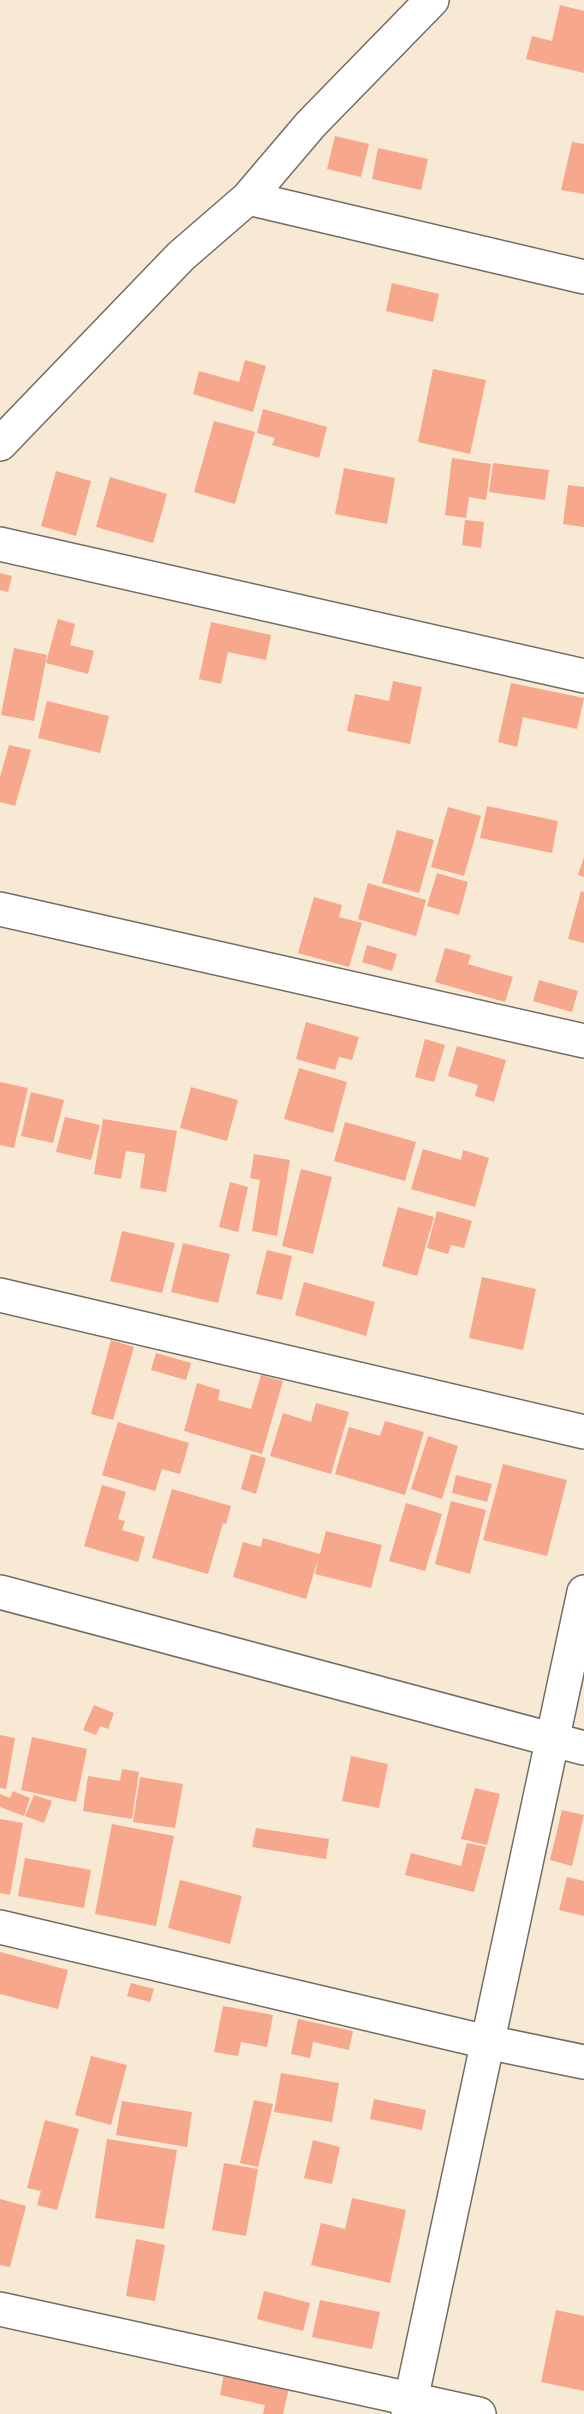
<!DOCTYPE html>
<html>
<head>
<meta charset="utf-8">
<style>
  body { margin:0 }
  canvas { display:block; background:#f7e9d4 }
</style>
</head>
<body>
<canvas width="584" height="2414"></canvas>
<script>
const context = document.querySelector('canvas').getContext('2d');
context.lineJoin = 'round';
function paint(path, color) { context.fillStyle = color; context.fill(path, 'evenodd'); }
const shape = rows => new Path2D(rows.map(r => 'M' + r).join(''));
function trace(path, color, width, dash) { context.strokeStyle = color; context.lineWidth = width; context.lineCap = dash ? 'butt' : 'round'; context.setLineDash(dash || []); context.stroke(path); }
paint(shape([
  [560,5,584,11,584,73,526,59,532,36,552,41],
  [335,136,369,144,361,177,327,169],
  [572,142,584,144,584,194,561,190],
  [378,148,428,159,421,190,372,179],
  [392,283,439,294,433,322,386,311],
  [245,360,266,366,253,412,193,394,199,371,239,382],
  [433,369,486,380,470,454,418,442],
  [263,409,327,427,319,458,272,445,275,438,257,433],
  [214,421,255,432,235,504,194,492],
  [452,458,491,464,486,500,469,497,466,518,445,515],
  [493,463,549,470,545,500,489,492],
  [344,468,395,478,387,524,335,514],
  [56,471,91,481,76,536,41,526],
  [110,477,167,494,153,543,96,527],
  [568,485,584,487,584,527,563,524],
  [465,520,484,522,481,548,462,545],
  [0,573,12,576,8,592,0,590],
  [58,619,75,624,70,645,94,651,88,674,46,663],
  [211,622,271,635,266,660,228,652,221,684,199,679],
  [14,648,47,655,34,721,1,715],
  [393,681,422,687,410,744,347,731,355,694,389,701],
  [511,683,584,698,577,729,523,717,517,747,498,742],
  [47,701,109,716,100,753,38,738],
  [9,745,31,750,15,806,0,802,0,777],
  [487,806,558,821,552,853,480,838],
  [448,807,481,816,464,876,431,867],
  [397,830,434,840,419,893,382,883],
  [584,857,584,877,578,875],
  [437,873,468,882,459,915,427,906],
  [368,883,426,900,416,936,358,919],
  [581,891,584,892,584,943,568,939],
  [314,897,342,905,339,917,362,923,349,967,298,953],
  [367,945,397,954,392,971,362,962],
  [445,948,471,955,468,964,513,977,505,1002,435,982],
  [539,980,578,991,572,1012,533,1001],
  [306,1022,359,1037,352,1060,339,1057,335,1070,296,1059],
  [425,1039,445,1045,434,1082,415,1077],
  [457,1046,506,1060,494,1102,475,1096,478,1085,448,1076],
  [299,1068,347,1082,333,1133,284,1119],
  [0,1082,28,1088,14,1148,0,1145],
  [191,1087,238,1100,227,1141,180,1128],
  [31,1092,64,1100,53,1143,21,1136],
  [65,1117,100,1125,91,1160,56,1152],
  [103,1119,177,1131,166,1192,140,1188,145,1154,126,1151,121,1179,94,1174],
  [345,1122,416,1142,405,1181,334,1161],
  [423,1149,461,1160,463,1150,489,1158,475,1207,411,1189],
  [254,1154,290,1160,277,1236,252,1231,260,1180,250,1178],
  [301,1169,332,1177,313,1254,282,1246],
  [230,1182,248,1187,238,1232,219,1227],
  [398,1207,434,1217,417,1276,382,1266],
  [437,1211,472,1221,464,1248,451,1245,448,1254,427,1248],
  [122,1231,175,1243,162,1293,110,1281],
  [183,1243,230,1254,218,1303,171,1292],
  [267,1250,292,1256,282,1300,256,1294],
  [482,1277,536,1289,523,1350,469,1338],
  [304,1282,375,1302,366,1336,295,1315],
  [111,1340,134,1347,113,1420,91,1414],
  [156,1353,191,1363,186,1380,151,1370],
  [261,1375,283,1381,262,1454,184,1431,197,1383,220,1390,218,1400,251,1409],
  [316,1403,349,1412,331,1474,270,1456,283,1413,311,1422],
  [385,1421,424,1432,405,1495,335,1474,349,1427,380,1436],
  [118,1422,189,1443,180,1474,162,1469,155,1491,102,1475],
  [428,1436,458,1446,442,1499,411,1489],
  [251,1454,266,1458,256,1494,241,1489],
  [503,1464,567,1480,547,1556,483,1540],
  [456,1475,492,1484,487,1502,452,1493],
  [102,1485,126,1492,118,1519,125,1521,122,1530,145,1537,138,1562,84,1546],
  [172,1489,231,1506,226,1524,223,1523,208,1574,152,1558],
  [451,1501,486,1510,470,1574,435,1564],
  [406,1503,442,1514,425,1571,389,1561],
  [326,1531,382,1545,371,1588,315,1574,318,1559,306,1599,233,1577,243,1542,261,1547,263,1538,320,1554],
  [94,1705,114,1713,108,1729,100,1726,96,1735,83,1730],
  [0,1735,15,1738,6,1789,0,1788],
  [32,1737,87,1749,76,1802,21,1790],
  [351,1756,388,1764,379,1808,342,1801],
  [122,1769,139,1772,132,1819,83,1811,88,1776,120,1781],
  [140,1777,183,1784,175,1828,133,1822],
  [475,1788,500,1794,487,1845,461,1839],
  [13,1791,30,1798,24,1816,0,1807,0,1794,10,1798],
  [34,1795,52,1801,44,1823,25,1816],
  [562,1810,584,1815,572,1866,550,1860],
  [0,1819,23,1823,10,1895,0,1893],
  [112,1824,174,1836,156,1926,95,1914],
  [256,1828,329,1839,326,1859,252,1847],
  [467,1843,486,1847,474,1892,405,1875,411,1853,461,1866],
  [25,1858,91,1870,84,1908,18,1896],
  [567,1877,584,1881,584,1916,559,1910],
  [180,1880,242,1896,230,1944,168,1928],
  [0,1952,68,1970,58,2009,0,1994],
  [131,1983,154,1989,150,2002,127,1996],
  [223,2006,273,2015,267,2047,241,2042,238,2056,214,2052],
  [298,2019,353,2031,349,2050,313,2042,310,2058,291,2054],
  [91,2056,127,2065,111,2125,75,2115],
  [281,2073,339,2083,332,2122,274,2112],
  [374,2099,426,2110,422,2130,370,2119],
  [254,2100,273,2104,258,2167,240,2163],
  [122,2101,192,2112,187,2147,116,2135],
  [45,2120,79,2129,57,2210,37,2205,41,2191,27,2188],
  [107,2139,177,2150,164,2229,95,2218],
  [313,2140,340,2147,332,2184,304,2178],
  [224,2163,258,2169,246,2236,212,2230],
  [352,2198,406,2210,390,2283,311,2265,321,2223,345,2229],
  [0,2199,26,2206,10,2267,0,2265],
  [136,2239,165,2245,155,2301,126,2296],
  [264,2291,310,2303,303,2331,257,2319],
  [320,2300,380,2312,372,2349,312,2337],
  [556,2310,584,2316,584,2391,541,2382],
  [224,2374,289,2388,283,2414,263,2414,265,2405,220,2395]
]), '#f6a78c');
const street = shape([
  [248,198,584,277],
  [0,444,181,256,248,198,311,124,432,0],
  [0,544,584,676],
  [0,909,584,1041],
  [0,1295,584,1432],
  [0,1592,584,1748],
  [0,1927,487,2042,584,2062],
  [0,2309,479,2414],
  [408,2414,584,1592]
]);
trace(street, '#726e66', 36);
trace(street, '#fff', 33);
</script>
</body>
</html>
